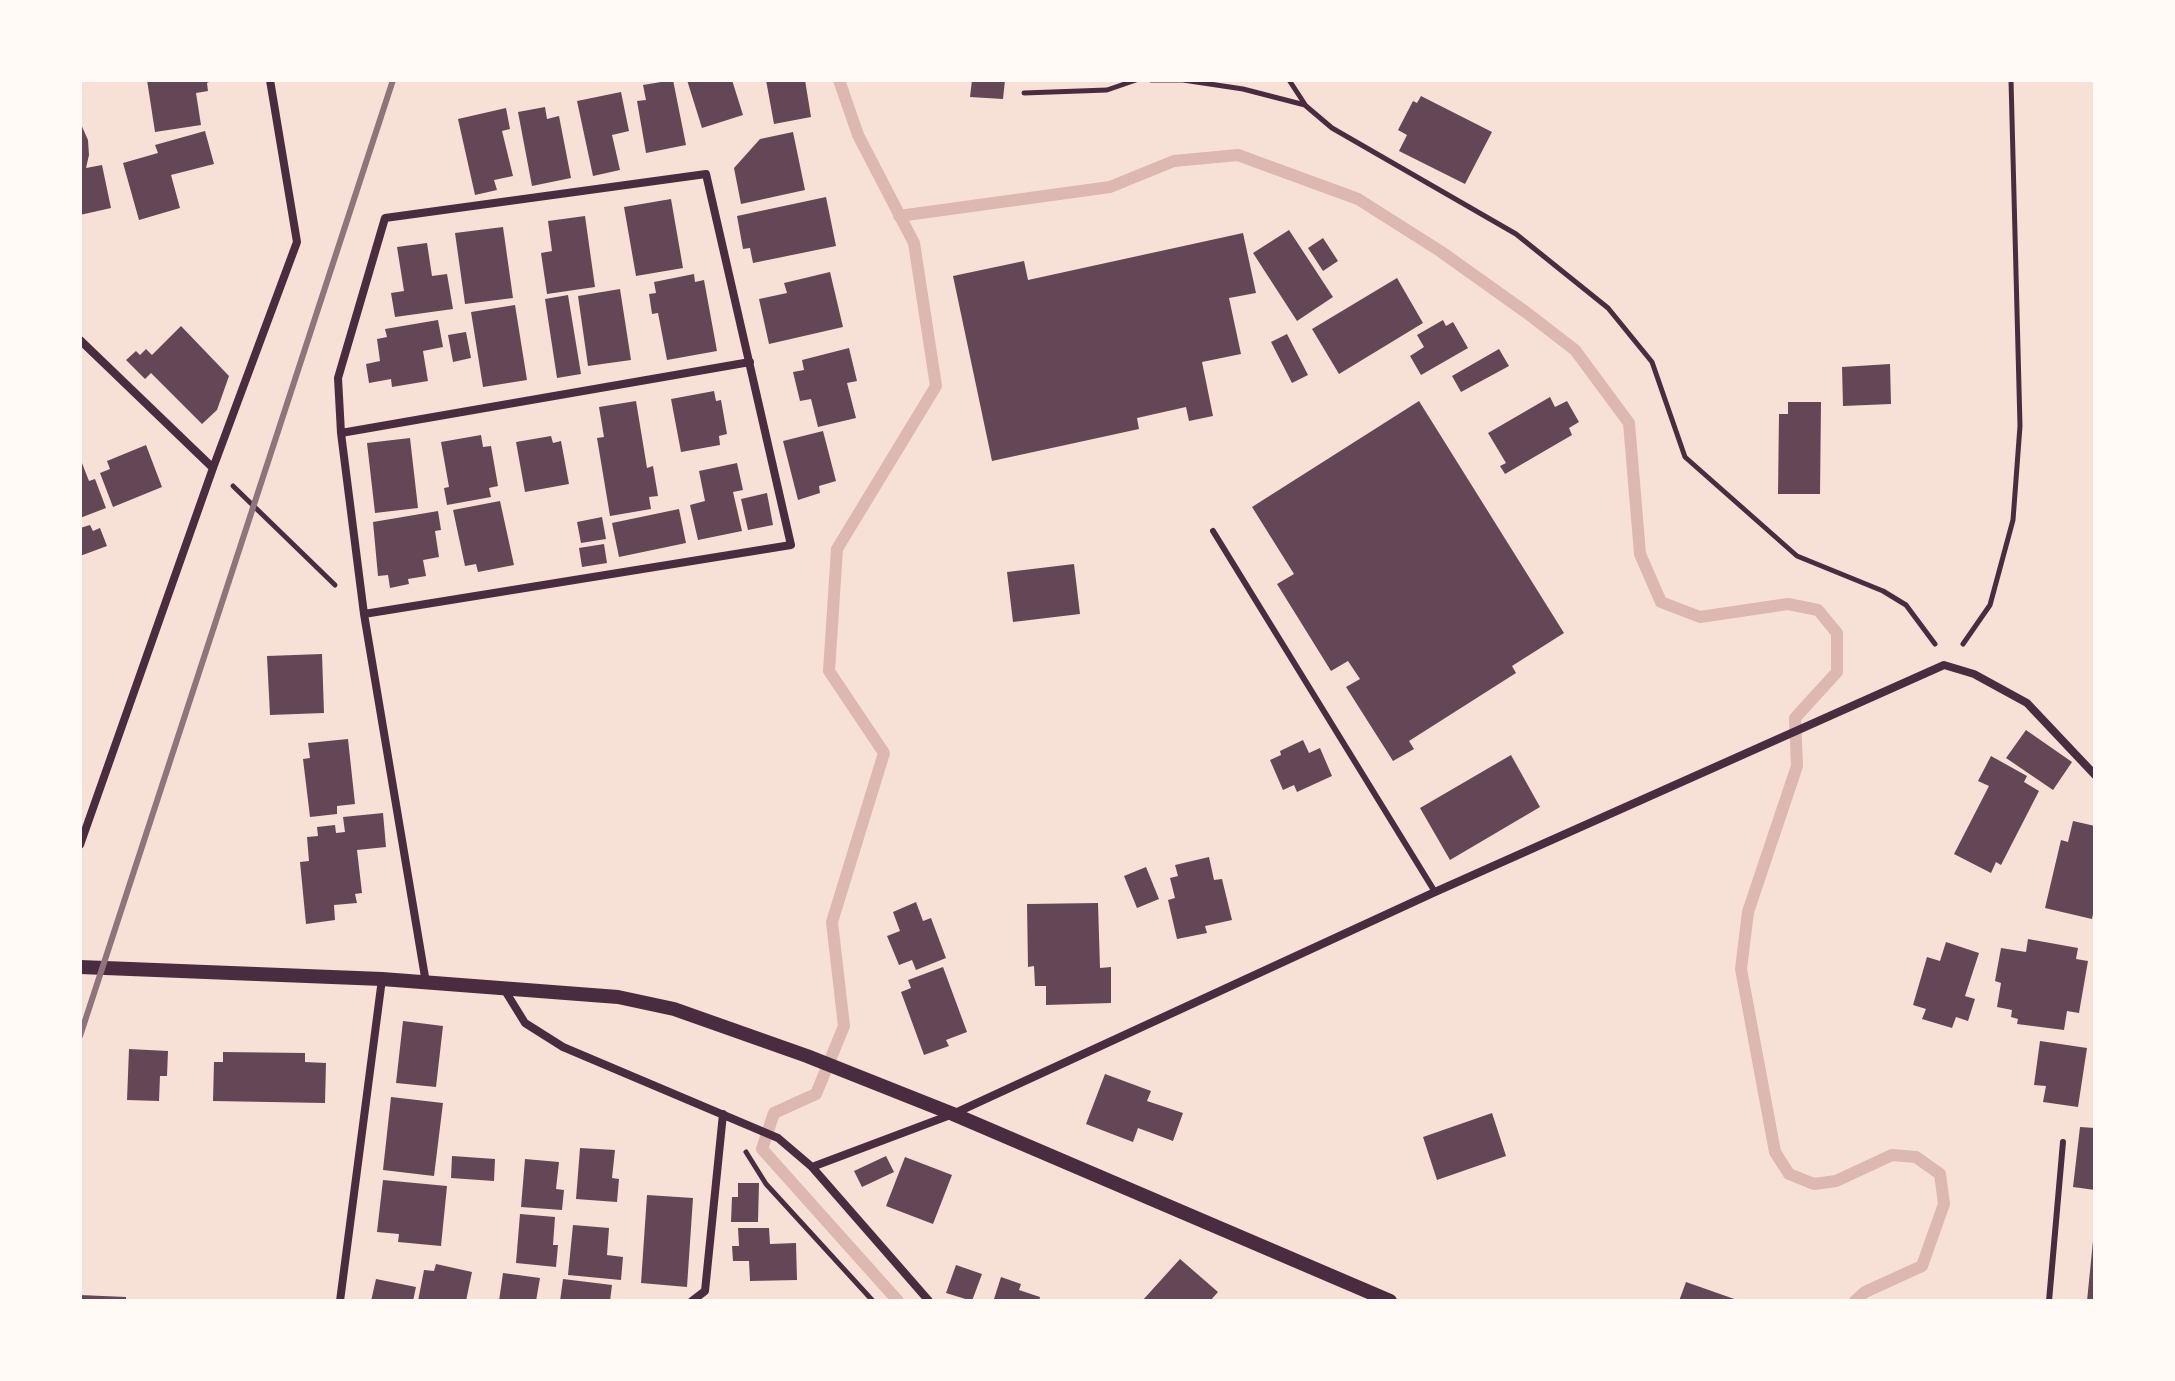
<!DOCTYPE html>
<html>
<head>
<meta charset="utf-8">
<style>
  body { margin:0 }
  #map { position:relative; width:2175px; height:1381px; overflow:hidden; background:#f7e1d7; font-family:"Noto Sans",sans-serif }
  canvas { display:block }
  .frame { position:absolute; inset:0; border:82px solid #fffaf5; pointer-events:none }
</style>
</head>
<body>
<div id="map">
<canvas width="2175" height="1381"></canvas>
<div class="frame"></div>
</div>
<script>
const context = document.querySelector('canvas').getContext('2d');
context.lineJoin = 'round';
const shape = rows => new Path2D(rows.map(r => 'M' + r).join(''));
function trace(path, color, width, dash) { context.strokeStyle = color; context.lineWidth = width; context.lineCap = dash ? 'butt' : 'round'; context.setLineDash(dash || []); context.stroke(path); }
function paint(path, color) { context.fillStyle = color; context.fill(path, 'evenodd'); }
trace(shape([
  [839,80,858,135,914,243,936,386,837,549,829,671,884,753,832,922,844,1026,816,1094,774,1113,762,1149,898,1301],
  [899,216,1110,187,1174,161,1238,155,1358,199,1440,251,1527,313,1575,350,1629,423,1640,554,1661,602,1700,617,1788,604,1818,610,1837,633,1837,672,1795,718,1797,766,1748,912,1741,969,1775,1152,1789,1174,1814,1184,1836,1181,1892,1155,1916,1157,1940,1174,1944,1204,1922,1266,1865,1292,1855,1301]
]), '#dcb8b0', 12);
paint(shape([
  [147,80,213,80,207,83,208,91,196,93,201,125,155,132],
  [673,80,686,145,646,153,637,101,646,100,643,85],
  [687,80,732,80,743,115,702,128],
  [766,80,805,80,811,117,774,124],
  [972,80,1005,80,1003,99,970,97],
  [621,92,629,131,612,135,620,170,593,176,577,101],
  [1421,96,1492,132,1465,184,1399,151,1407,135,1398,130,1413,101,1417,103],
  [545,107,547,119,559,116,571,178,532,186,518,112],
  [506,108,510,129,502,131,513,176,494,180,497,190,475,195,458,119],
  [80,122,88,140,89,155,86,168,102,165,111,208,80,215],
  [205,131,214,164,171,175,180,208,139,220,123,163,158,153,155,145],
  [793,132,805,190,741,204,734,168,760,139],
  [826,197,836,246,753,263,750,248,743,249,737,216],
  [671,199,683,268,636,276,624,207],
  [585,216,595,287,547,294,541,253,552,251,548,221],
  [503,227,513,298,465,304,455,233],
  [1289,230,1333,297,1297,321,1253,253],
  [1243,233,1256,293,1229,298,1241,354,1202,362,1213,416,1189,421,1186,407,1137,418,1139,429,992,461,953,276,1024,261,1028,280],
  [1323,238,1338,261,1323,271,1308,248],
  [427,243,432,276,447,274,453,309,395,317,391,293,404,291,397,247],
  [830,272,843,327,769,344,759,299,787,293,784,283],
  [694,274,695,282,704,280,717,351,667,360,658,313,652,314,649,294,656,293,654,282],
  [1397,278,1423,323,1339,374,1312,329],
  [620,289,631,360,588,366,578,296],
  [568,295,581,374,557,378,545,299],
  [515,305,527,380,483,387,471,312],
  [438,320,443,347,423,351,428,381,392,387,391,379,369,383,366,364,380,361,377,339,387,337,385,329],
  [1443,320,1446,326,1453,322,1468,348,1421,375,1410,356,1424,347,1417,335],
  [181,326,229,376,217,410,202,424,151,373,145,379,126,360,136,351,140,355,146,349,152,355],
  [466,332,471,358,453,362,448,335],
  [1287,334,1308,375,1292,383,1271,342],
  [849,348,857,381,847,383,856,418,818,427,811,399,800,401,793,372,804,370,802,360],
  [1499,349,1509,366,1461,392,1452,376],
  [1890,364,1891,404,1843,406,1842,367],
  [714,391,716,401,721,400,727,434,719,436,720,445,681,452,671,399],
  [1550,397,1555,407,1567,401,1579,422,1569,428,1572,435,1505,474,1500,466,1506,463,1488,433],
  [636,401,647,468,653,466,658,496,649,497,651,509,610,516,597,438,604,437,599,407],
  [1419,401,1564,633,1512,666,1516,673,1409,741,1414,749,1393,761,1346,687,1360,679,1348,661,1331,671,1277,584,1294,574,1252,507],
  [1788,402,1821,402,1820,494,1778,494,1779,414,1788,414],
  [823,431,836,481,819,486,820,493,798,500,783,441],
  [481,435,483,447,491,446,498,486,489,488,491,497,447,505,444,488,449,487,441,442],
  [551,436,553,443,561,441,569,484,525,492,516,442],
  [410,438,418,508,375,513,367,443],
  [146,445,162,487,113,507,100,473,110,469,107,461],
  [80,458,89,481,95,479,106,508,80,518],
  [737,463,743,490,733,492,742,531,698,540,690,505,705,501,699,471],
  [767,493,773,525,748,530,741,499],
  [500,501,514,565,478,572,476,564,465,566,453,510],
  [679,509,686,543,619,557,612,523],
  [438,511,441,530,435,531,439,557,423,560,426,576,408,579,409,584,390,588,388,575,378,576,373,522],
  [602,517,606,539,581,543,577,522],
  [90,525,93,531,100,528,107,546,80,556,80,528],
  [604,544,607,563,582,567,579,548],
  [1074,564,1080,614,1013,622,1007,572],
  [322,654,324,713,270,715,267,656],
  [2026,730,2072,762,2053,790,2006,758],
  [348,739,355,804,337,806,337,814,310,817,303,759,310,758,308,743],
  [1303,740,1309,753,1320,748,1332,776,1297,792,1294,785,1283,790,1270,760,1281,755,1280,751],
  [1511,755,1540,807,1450,860,1420,808],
  [1991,756,2027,776,2024,782,2039,791,2001,865,1996,862,1991,873,1954,854,1989,786,1978,781],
  [383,813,386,847,357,850,362,893,355,894,357,903,334,905,335,920,306,924,300,862,309,861,307,837,318,836,317,827,335,825,336,833,345,832,343,817],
  [2073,821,2095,826,2095,904,2092,919,2045,908,2061,840,2068,842],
  [1209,857,1214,880,1222,879,1232,920,1205,926,1207,933,1177,939,1168,900,1175,898,1170,878,1178,876,1175,865],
  [1146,867,1159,899,1137,908,1124,876],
  [916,902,923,921,931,918,946,958,916,970,912,960,899,965,887,936,900,931,893,912],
  [1098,903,1100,968,1111,967,1111,1003,1046,1005,1046,986,1035,986,1034,966,1028,967,1027,904],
  [2028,939,2078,948,2076,959,2088,961,2079,1013,2067,1011,2064,1030,2017,1024,2018,1019,2011,1017,2012,1010,1997,1007,2001,983,1995,981,2001,948,2026,952],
  [1946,942,1979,953,1965,996,1975,999,1968,1021,1956,1017,1952,1028,1922,1019,1926,1009,1913,1005,1927,957,1940,961],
  [943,967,967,1032,946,1040,949,1046,924,1055,901,992,911,988,908,980],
  [403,1021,443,1026,436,1087,396,1083],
  [2040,1041,2087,1048,2078,1107,2043,1102,2046,1086,2034,1085],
  [129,1049,168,1051,167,1076,160,1076,159,1101,127,1100],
  [223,1052,305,1053,305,1062,326,1063,325,1103,213,1101,214,1062,223,1062],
  [1105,1074,1151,1091,1147,1101,1183,1113,1173,1141,1138,1128,1133,1142,1086,1124],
  [391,1097,443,1103,434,1176,383,1170],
  [1492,1113,1506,1156,1437,1180,1423,1137],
  [2080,1127,2095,1128,2095,1190,2073,1187],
  [580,1148,615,1150,612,1178,619,1179,617,1202,576,1199],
  [452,1156,495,1159,494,1181,451,1178],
  [886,1156,894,1172,862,1187,854,1171],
  [905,1157,952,1175,933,1224,886,1206],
  [525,1159,559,1162,556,1189,564,1190,562,1210,521,1207],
  [383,1180,447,1186,441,1246,398,1242,399,1234,377,1232],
  [738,1183,759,1183,758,1222,731,1222,732,1197,738,1197],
  [647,1195,693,1198,687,1287,641,1283],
  [520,1214,555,1217,553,1245,558,1245,556,1267,516,1263],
  [573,1225,609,1228,607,1255,623,1257,621,1280,568,1275],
  [738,1228,769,1228,770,1244,796,1243,797,1280,750,1281,749,1261,733,1261,732,1246,739,1246],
  [2093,1241,2095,1241,2095,1301,2087,1301],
  [1180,1259,1218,1292,1210,1301,1142,1301],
  [436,1264,472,1272,466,1301,418,1301,424,1270,434,1271],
  [956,1265,982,1274,972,1301,946,1293],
  [503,1273,540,1278,536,1301,499,1301],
  [1001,1277,1021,1284,1019,1290,1040,1297,1039,1301,994,1299],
  [376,1279,416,1287,413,1301,371,1301],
  [563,1279,612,1285,610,1301,560,1301],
  [1686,1282,1740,1301,1679,1301],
  [80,1295,126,1297,126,1301,80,1301]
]), '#644757');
trace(shape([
  [1151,80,1183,80,1243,89,1305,105],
  [1289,80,1306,106,1332,128,1516,234,1608,308,1652,362,1685,457,1797,556,1883,591,1906,605,1935,644],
  [1024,93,1107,90,1136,80],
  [233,486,335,585],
  [1963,644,1990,605,2013,520,2020,426,2011,80],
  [746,1152,766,1184,873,1301]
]), '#4a2c40', 5);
trace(shape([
  [1213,531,1435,892],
  [2049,1301,2063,1142]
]), '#4a2c40', 6);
trace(shape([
  [80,340,213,468],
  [341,433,750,362],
  [364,614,791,545,706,174,385,218,338,378,341,433,364,614,426,983],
  [80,845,213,468,297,242,270,80],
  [504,989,525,1023,563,1047,778,1138,812,1167,929,1301],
  [812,1167,953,1114,1435,892,1944,665,1974,674,2027,703,2095,775],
  [340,1301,382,979],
  [692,1301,705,1291,723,1114]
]), '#4a2c40', 8);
trace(shape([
  [80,967,382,979,618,997,674,1009,807,1056,953,1114,1390,1301]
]), '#4a2c40', 14);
trace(shape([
  [80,1036,393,80]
]), '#8f747c', 6);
</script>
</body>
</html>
